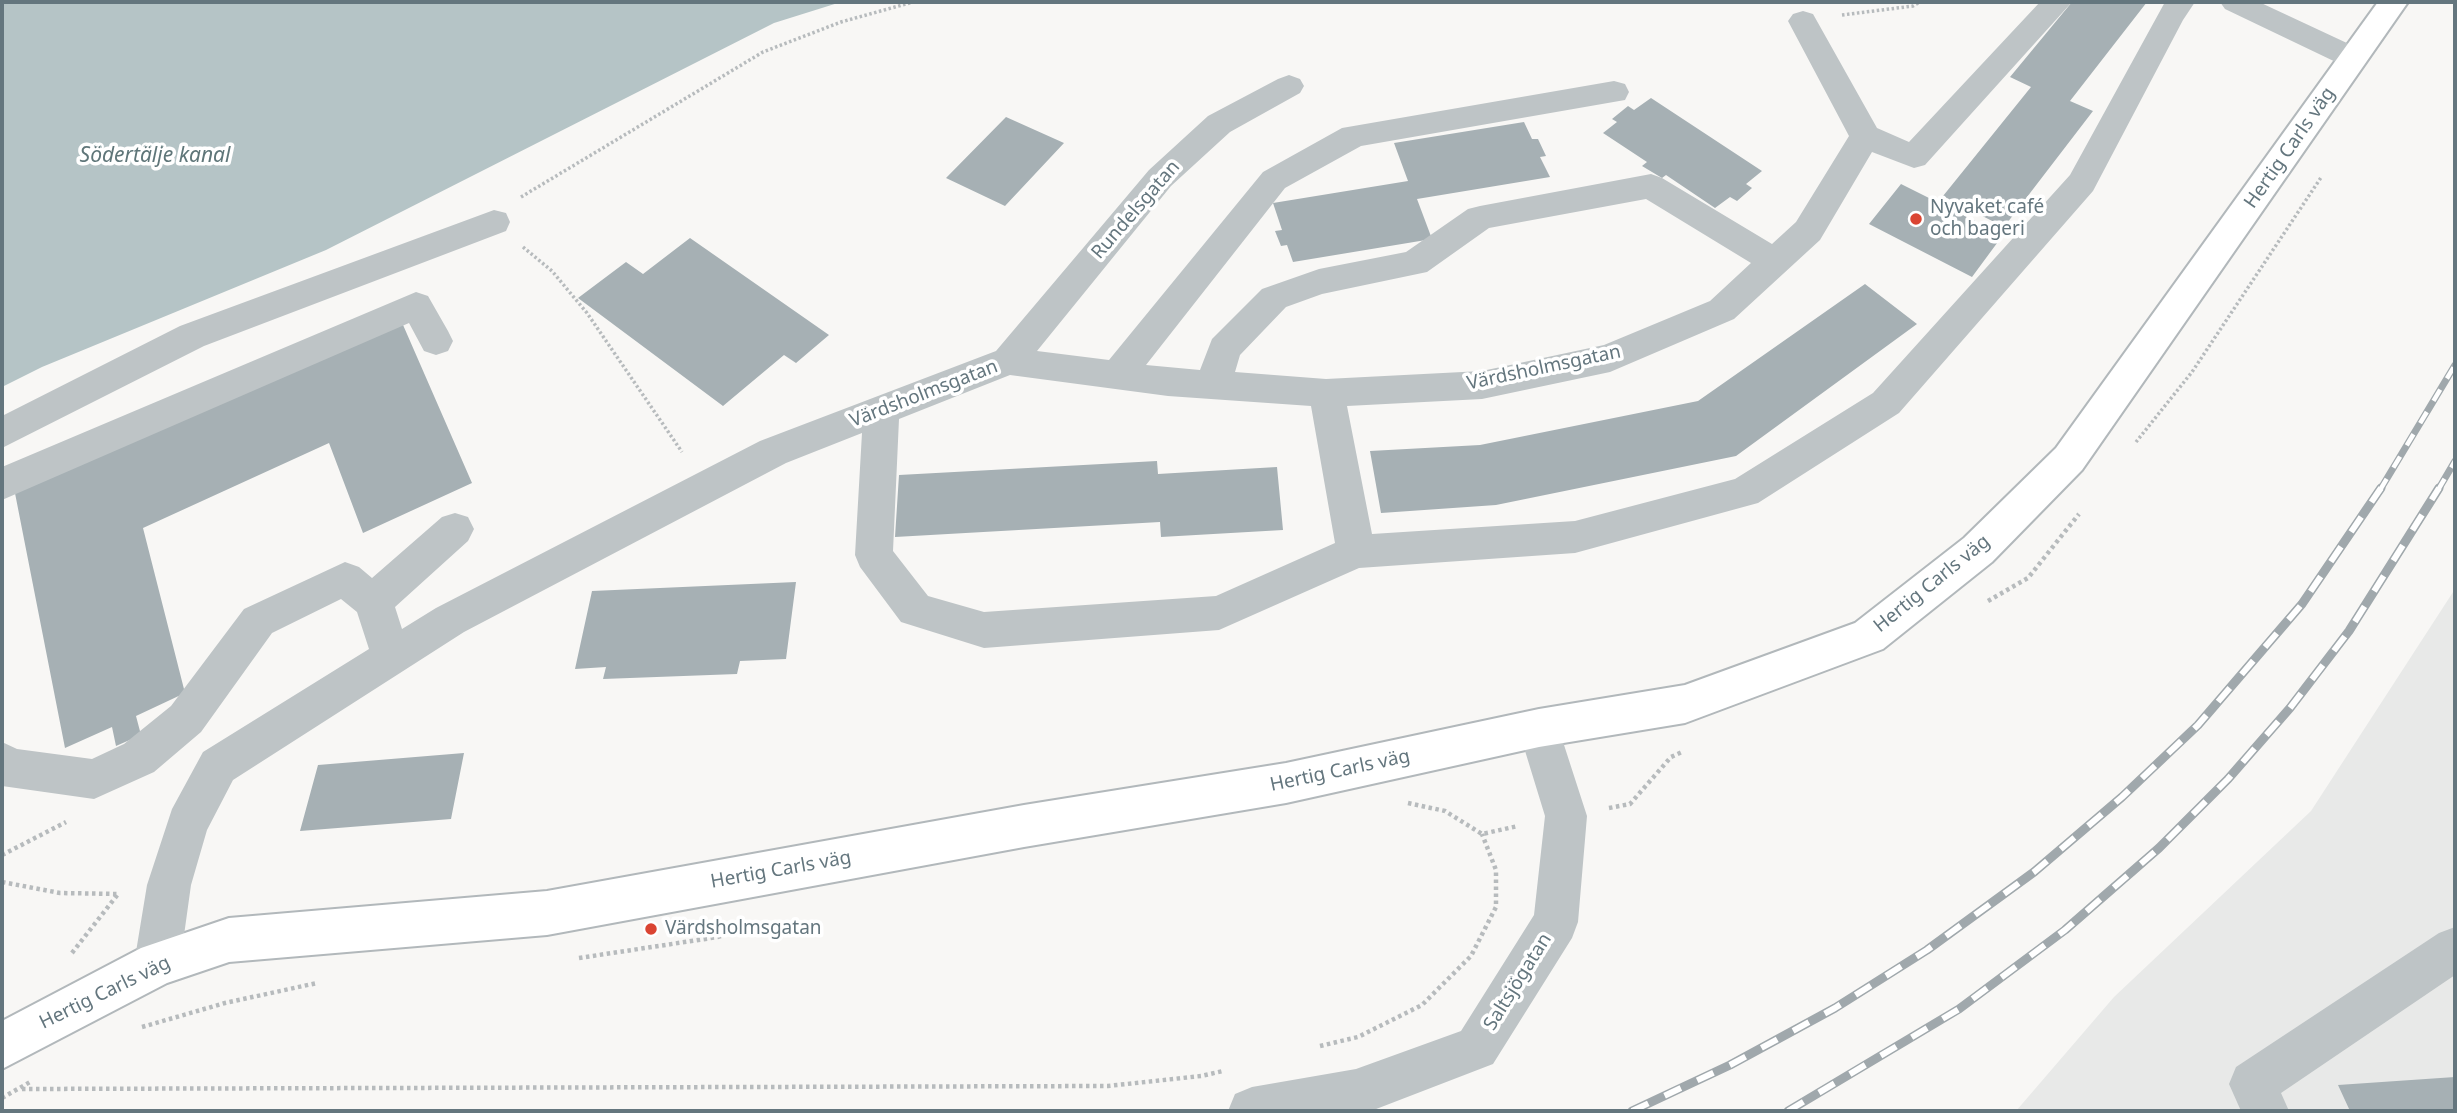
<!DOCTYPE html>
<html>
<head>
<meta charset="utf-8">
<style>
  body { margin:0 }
  #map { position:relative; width:2457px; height:1113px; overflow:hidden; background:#f8f7f5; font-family:"Noto Sans",sans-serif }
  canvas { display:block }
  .frame { position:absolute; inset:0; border:4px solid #64767e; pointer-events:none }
</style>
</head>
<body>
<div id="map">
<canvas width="2457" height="1113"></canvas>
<div class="frame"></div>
</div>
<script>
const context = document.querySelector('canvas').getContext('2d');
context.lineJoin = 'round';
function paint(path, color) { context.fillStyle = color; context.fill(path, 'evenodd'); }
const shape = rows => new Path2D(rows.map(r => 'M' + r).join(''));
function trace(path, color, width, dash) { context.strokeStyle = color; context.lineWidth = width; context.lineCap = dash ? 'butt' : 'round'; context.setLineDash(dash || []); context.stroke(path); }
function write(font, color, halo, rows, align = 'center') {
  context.font = font + ' "Noto Sans",sans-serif'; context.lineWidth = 7; context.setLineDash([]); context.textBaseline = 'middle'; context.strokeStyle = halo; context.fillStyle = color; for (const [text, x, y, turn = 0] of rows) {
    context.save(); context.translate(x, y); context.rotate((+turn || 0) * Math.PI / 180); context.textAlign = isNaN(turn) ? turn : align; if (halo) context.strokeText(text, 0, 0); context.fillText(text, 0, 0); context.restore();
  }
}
paint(shape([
  [2455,589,2455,1111,2016,1111,2114,997,2311,811]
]), '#e8e9e8');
paint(shape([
  [2,2,841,2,774,23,326,250,42,367,2,387]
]), '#b5c4c6');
paint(shape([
  [2072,2,2147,2,2070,101,2093,111,2004,227,1943,196,2031,87,2010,77],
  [1651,98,1762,171,1746,184,1752,188,1737,201,1730,197,1715,208,1666,175,1662,178,1642,166,1647,162,1603,133,1617,122,1612,119,1628,106,1634,110],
  [1006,117,1064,143,1005,206,946,178],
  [1524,122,1532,139,1538,139,1546,156,1540,157,1550,177,1417,199,1432,239,1293,262,1287,245,1281,246,1275,231,1282,230,1273,203,1408,181,1394,143],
  [1901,184,2003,235,1972,277,1869,224],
  [690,238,829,335,796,363,784,355,723,406,578,298,626,262,643,274],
  [1865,284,1917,324,1736,456,1496,505,1381,513,1370,451,1480,445,1698,401],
  [400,318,472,483,363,533,329,443,143,528,185,693,136,716,141,735,116,746,112,727,65,748,13,483],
  [1157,461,1158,474,1277,467,1283,530,1161,537,1160,522,895,537,899,475],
  [796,582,786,659,740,661,737,674,603,679,606,667,575,669,592,591],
  [464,753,451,819,300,831,318,765],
  [2455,1077,2455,1111,2350,1111,2338,1085]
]), '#a6b0b4');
const major = shape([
  [2378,2,2408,2,2082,470,1992,562,1883,649,1685,723,1539,747,1286,803,1024,847,547,935,229,962,167,983,2,1069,2,1021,141,948,229,918,547,891,1024,805,1286,763,1539,709,1685,685,1855,623,1964,538,2056,448,2378,2]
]);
trace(major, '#b2b8bb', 4);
trace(shape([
  [1842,15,1913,6,1920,2],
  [521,197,763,52,841,22,913,2],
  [523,247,552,271,587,313,682,452],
  [2136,442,2192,372,2322,176]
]), '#b7bbbd', 3.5, [2.5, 2.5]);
trace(shape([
  [1988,601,2028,578,2079,514],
  [1408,803,1445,811,1482,834,1518,826],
  [1609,808,1630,804,1671,757,1682,752],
  [2,855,66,822],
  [2,882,60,893,119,894],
  [72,953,118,894],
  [579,958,718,937,749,926],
  [142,1027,225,1003,317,983],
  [1320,1046,1358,1037,1422,1005,1471,956,1496,907,1496,870,1482,834],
  [22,1089,1108,1086,1201,1076,1223,1071]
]), '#b7bbbd', 4.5, [3.5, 3.5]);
paint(shape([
  [2040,2,2072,2,1925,165,1914,168,1872,152,1820,240,1734,319,1610,372,1482,399,1347,406,1372,534,1575,521,1735,479,1873,393,2070,175,2165,2,2195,2,2183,20,2093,191,1899,413,1758,503,1575,553,1359,568,1219,630,984,648,901,622,860,567,855,555,862,433,786,463,464,632,233,780,207,830,191,885,180,964,173,980,157,987,141,980,134,964,147,885,172,809,203,752,369,649,357,612,341,599,272,633,201,732,154,772,94,799,2,786,2,742,17,749,92,759,124,744,171,706,244,609,345,562,359,567,372,578,442,517,455,513,468,517,474,529,468,541,395,607,402,629,436,608,760,441,996,351,1149,170,1208,116,1278,79,1289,75,1300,79,1304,86,1300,93,1230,132,1171,186,1037,351,1109,360,1263,172,1342,128,1614,81,1625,84,1629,92,1625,100,1361,146,1285,188,1146,365,1200,370,1212,339,1262,289,1319,269,1406,252,1468,209,1480,206,1651,174,1662,178,1772,244,1796,222,1849,136,1788,21,1793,14,1803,11,1813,14,1877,128,1909,142,2040,2],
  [1646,199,1751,263,1710,301,1604,345,1482,371,1326,379,1235,372,1240,355,1286,307,1322,294,1427,272,1489,228,1646,199],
  [1010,375,1168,396,1311,406,1335,543,1216,596,984,612,928,596,893,551,899,419,1010,375],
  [2220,2,2259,2,2364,51,2368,58,2364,65,2353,68,2342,65,2225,9,2220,2],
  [494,210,506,213,510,222,506,231,204,346,2,448,2,416,180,326,494,210],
  [416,292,428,296,448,331,453,341,448,351,436,355,424,351,409,323,2,500,2,467,416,292],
  [1539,709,1554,714,1587,816,1578,922,1572,938,1493,1064,1371,1111,1228,1111,1235,1094,1252,1087,1356,1069,1461,1031,1534,915,1545,816,1518,728,1524,714,1539,709],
  [2455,927,2455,975,2281,1093,2289,1111,2241,1111,2229,1084,2236,1067,2439,933,2455,927]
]), '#bec4c6');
paint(major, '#fff');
const railFar1 = shape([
  [2380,490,2455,365],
  [2438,490,2455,461]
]);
const rail = shape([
  [1632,1111,1730,1065,1835,1008,1927,950,2034,872,2122,797,2198,725,2302,604,2381,488],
  [1788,1111,1959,1009,2065,930,2159,848,2228,779,2290,708,2349,631,2439,488]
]);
trace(railFar1, '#a0a8ac', 7);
trace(rail, '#a0a8ac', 9);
trace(railFar1, '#fff', 4.5, [13]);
trace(rail, '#fff', 6, [18]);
trace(shape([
  [2,1098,30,1082]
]), '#b7bbbd', 4.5, [3.5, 3.5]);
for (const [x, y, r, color] of [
  [1916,219,7,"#da4432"],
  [651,929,7,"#da4432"]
]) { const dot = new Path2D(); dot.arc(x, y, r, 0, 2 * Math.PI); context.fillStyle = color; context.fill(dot); trace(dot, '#fff', 2.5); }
write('19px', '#64767e', '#fff', [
  ["Hertig Carls väg",2290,148,-55],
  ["Rundelsgatan",1136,210,-49],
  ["Värdsholmsgatan",1544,368,-12],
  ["Värdsholmsgatan",924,394,-21],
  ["Hertig Carls väg",1932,584,-39],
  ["Hertig Carls väg",1340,771,-12],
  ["Hertig Carls väg",781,870,-10],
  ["Saltsjögatan",1518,982,-58],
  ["Hertig Carls väg",105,993,-26]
]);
write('19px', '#64767e', '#fff', [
  ["Nyvaket café",1930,208],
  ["och bageri",1930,230],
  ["Värdsholmsgatan",665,929]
], 'left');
write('italic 21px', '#5f7679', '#fff', [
  ["Södertälje kanal",155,156]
]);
</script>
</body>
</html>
